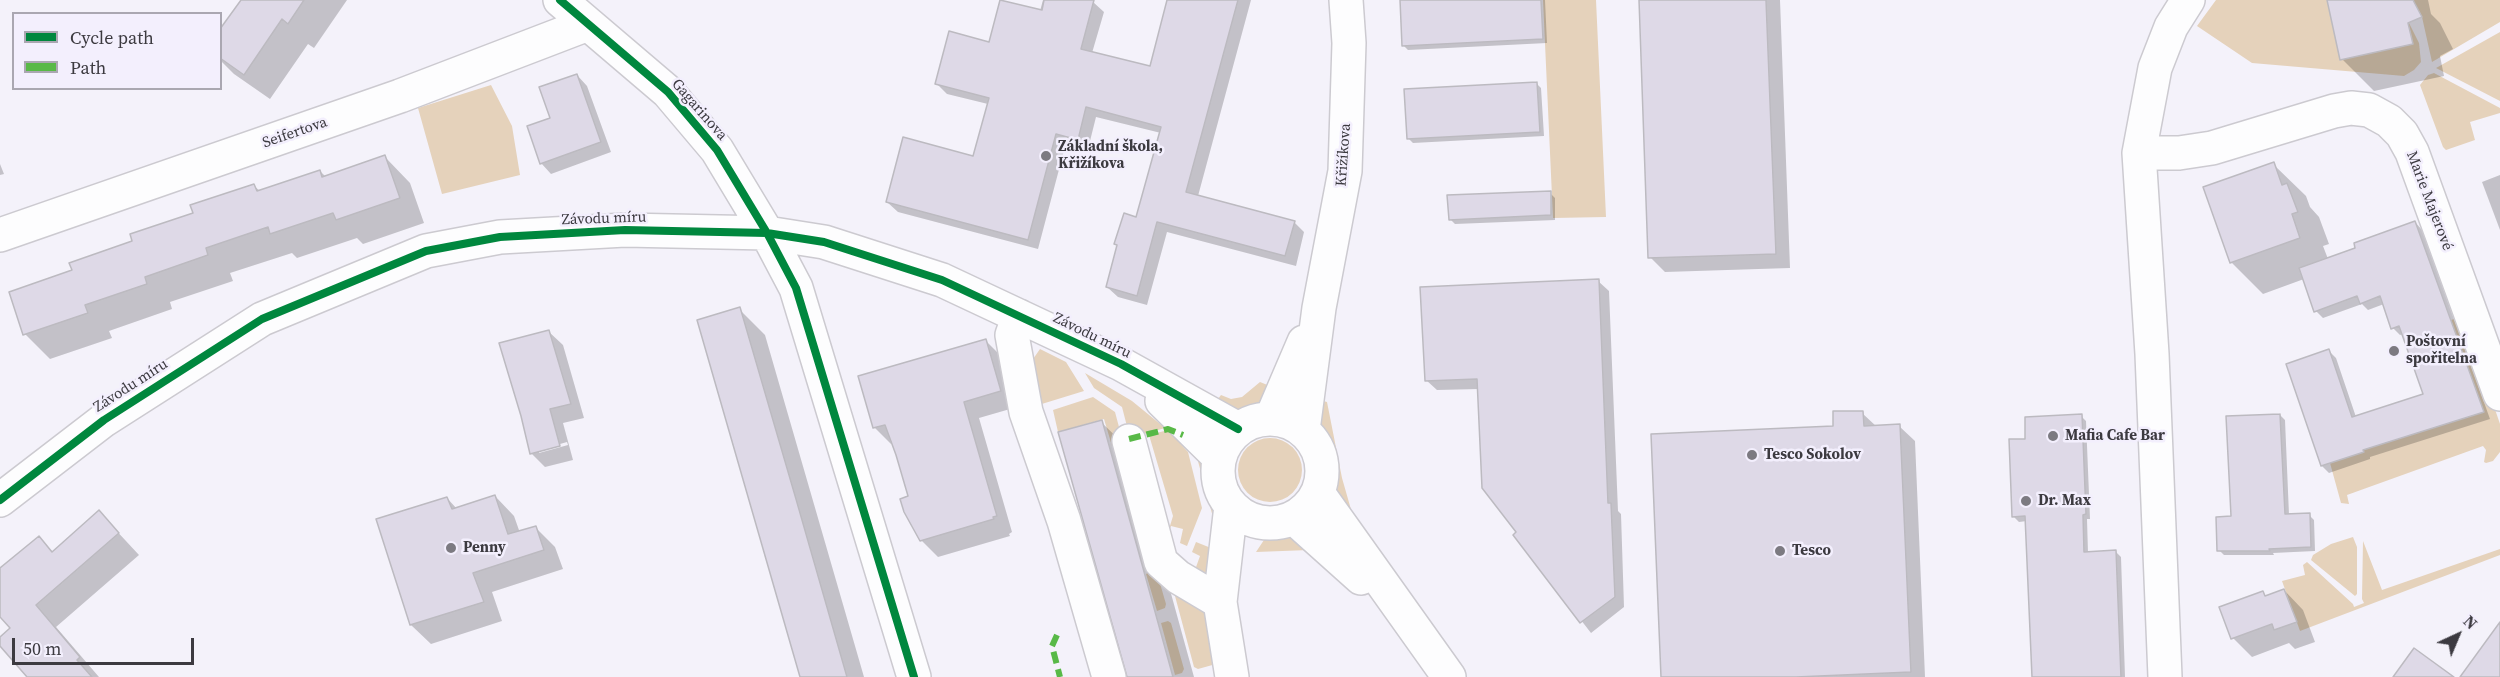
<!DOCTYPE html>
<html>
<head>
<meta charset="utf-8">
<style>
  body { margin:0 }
  #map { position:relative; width:2500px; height:677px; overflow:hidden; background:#f4f2fa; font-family:"Source Serif 4",serif }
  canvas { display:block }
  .legend { position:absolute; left:12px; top:12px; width:210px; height:78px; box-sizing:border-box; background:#f3effd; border:2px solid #aaa7b1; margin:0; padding:8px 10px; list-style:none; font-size:18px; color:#3c3a40 }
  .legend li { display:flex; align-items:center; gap:12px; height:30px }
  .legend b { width:30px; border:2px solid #aaa7b1 }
  .north { position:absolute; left:2428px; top:605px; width:60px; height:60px; -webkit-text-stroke:4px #f3effd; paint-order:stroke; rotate:44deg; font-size:16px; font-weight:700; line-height:24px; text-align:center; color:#3c3a40 }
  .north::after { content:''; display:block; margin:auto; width:21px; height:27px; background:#3c3a40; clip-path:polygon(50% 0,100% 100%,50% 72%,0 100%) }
  .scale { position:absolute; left:12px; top:638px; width:182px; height:27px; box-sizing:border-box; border:3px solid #3c3a40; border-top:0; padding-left:8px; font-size:18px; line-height:21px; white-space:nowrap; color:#3c3a40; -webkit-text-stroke:4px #f3effd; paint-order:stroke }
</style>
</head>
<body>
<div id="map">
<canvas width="2500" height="677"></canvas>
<ul class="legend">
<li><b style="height:8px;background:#00873e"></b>Cycle path</li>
<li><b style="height:8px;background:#58b947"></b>Path</li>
</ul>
<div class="north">N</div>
<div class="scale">50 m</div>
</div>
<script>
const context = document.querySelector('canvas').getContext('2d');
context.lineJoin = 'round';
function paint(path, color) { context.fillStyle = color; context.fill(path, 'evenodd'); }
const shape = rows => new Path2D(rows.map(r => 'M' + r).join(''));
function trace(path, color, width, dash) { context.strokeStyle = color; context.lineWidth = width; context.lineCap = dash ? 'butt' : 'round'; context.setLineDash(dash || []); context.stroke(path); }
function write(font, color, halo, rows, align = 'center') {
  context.font = font + ' "Source Serif 4",serif'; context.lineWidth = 5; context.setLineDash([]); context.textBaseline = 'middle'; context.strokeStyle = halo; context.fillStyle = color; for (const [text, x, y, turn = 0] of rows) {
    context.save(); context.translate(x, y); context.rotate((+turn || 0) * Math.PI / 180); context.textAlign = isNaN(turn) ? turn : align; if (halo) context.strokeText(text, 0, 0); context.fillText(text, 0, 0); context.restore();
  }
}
paint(shape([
  [1543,0,1596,0,1606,217,1553,218],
  [2216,0,2327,0,2413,43,2407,19,2419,43,2421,62,2414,70,2404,76,2252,63,2197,26],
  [2413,0,2500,0,2500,22,2432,62,2422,17],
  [2500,32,2500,101,2436,68],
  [2434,73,2500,108,2500,113,2470,122,2475,140,2446,150,2443,147,2420,85,2428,75],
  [491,85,512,126,520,175,442,194,418,108],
  [2460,317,2464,318,2500,424,2500,452,2493,461,2486,463,2484,462,2486,450,2483,446,2347,495,2349,504,2341,503,2330,463,2364,452,2363,450,2484,412,2451,320],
  [1040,349,1066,362,1084,391,1032,407,1031,362],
  [1085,373,1132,401,1165,428,1130,438,1122,407,1094,388],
  [1260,382,1275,388,1260,405,1252,410,1237,411,1215,403,1221,395,1231,399,1242,397],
  [1093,397,1115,412,1123,442,1112,446,1104,419,1058,432,1053,410],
  [1316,399,1327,402,1342,478,1352,513,1335,496,1330,458,1318,428],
  [1168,430,1188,452,1202,508,1187,546,1180,543,1183,529,1171,526,1166,539,1173,516,1149,435],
  '1238 470a32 32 0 1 1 64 0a32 32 0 1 1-64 0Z',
  [1195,450,1205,466,1216,503,1218,536],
  [1277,533,1288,533,1309,550,1256,552,1264,540],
  [2353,537,2357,547,2357,594,2355,596,2311,560,2313,555,2331,544],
  [2363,541,2382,590,2500,549,2500,555,2300,631,2282,581,2305,575,2303,565,2307,562,2353,604,2354,607,2364,603,2362,599],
  [1196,542,1216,550,1209,579,1195,570,1200,556,1192,552],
  [1152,571,1157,573,1166,604,1165,608,1157,611,1146,574],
  [1177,591,1206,608,1216,664,1198,669,1194,667,1175,596],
  [1168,621,1171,623,1184,669,1182,673,1175,675,1161,623]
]), '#e5d2bb');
paint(shape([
  [243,0,347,0,314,48,308,44,270,99,234,74,220,60,220,32],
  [1043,0,1093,2,1104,12,1092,53,1151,68,1169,0,1251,0,1198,196,1294,222,1304,232,1296,266,1167,232,1147,305,1118,297,1107,287,1118,246,1137,218,1161,133,1096,117,1088,149,1066,143,1038,249,898,212,887,202,974,158,988,104,947,94,937,84,990,43,1040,11],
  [1401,0,1545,0,1547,43,1408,50,1403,45],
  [1640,0,1780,0,1790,268,1665,272,1650,257],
  [2329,0,2428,0,2431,14,2440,23,2453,49,2440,56,2444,76,2374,91,2342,59],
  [577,75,587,86,611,152,551,174,541,163,552,118],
  [1536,83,1541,88,1544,136,1413,143,1408,138],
  [385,157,410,183,424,223,363,244,357,238,297,258,292,253,230,273,233,281,170,302,172,309,109,331,112,338,50,359,25,334,74,271,254,186,260,191,320,171,326,177],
  [0,164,4,174,0,175],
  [2273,164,2306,196,2310,207,2319,217,2329,244,2323,246,2328,259,2415,222,2422,230,2490,419,2370,457,2370,459,2329,473,2322,466,2329,351,2336,358,2356,417,2425,395,2404,334,2400,335,2393,328,2384,304,2368,310,2362,304,2323,318,2316,311,2304,279,2263,294,2231,262],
  [2500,175,2500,230,2482,182],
  [1550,193,1555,198,1555,220,1455,224,1450,219],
  [1598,281,1609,291,1618,511,1621,514,1624,607,1591,633,1515,535,1518,533,1479,389,1437,390,1426,380],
  [739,309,765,335,864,677,801,677],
  [548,331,563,345,584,418,563,423,573,460,545,467,531,453],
  [567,442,568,445,539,453,539,450],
  [986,341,1002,357,1017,407,979,418,1012,532,1009,534,1010,536,938,557,921,540,893,443,891,444,874,427],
  [1862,413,1877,427,1899,426,1915,441,1925,677,1663,677,1834,428],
  [2280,415,2285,420,2289,515,2309,515,2314,520,2315,551,2273,553,2274,555,2224,555,2219,550],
  [2081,416,2086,421,2090,519,2087,519,2088,553,2116,552,2121,557,2125,677,2034,677,2027,521,2019,522,2014,517,2027,440],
  [1101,422,1132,452,1194,677,1129,677],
  [495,496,514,516,520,533,536,528,555,547,563,569,492,592,502,621,431,644,411,625,447,498,457,509],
  [99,512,139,555,56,627,99,677,29,677,0,644,0,639,12,628,0,614,0,570,38,538,54,553],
  [2284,590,2303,610,2315,642,2295,649,2289,643,2252,657,2233,638,2262,593,2266,597]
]), '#0003');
const building = shape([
  [241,0,304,0,288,24,282,19,244,75,220,58,220,29,241,0],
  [1000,0,1042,10,1044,0,1094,0,1081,49,1150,66,1167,0,1238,0,1186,192,1295,221,1285,256,1157,222,1137,296,1106,287,1117,245,1114,244,1124,213,1136,217,1161,127,1086,107,1078,140,1056,134,1028,240,886,202,903,137,973,156,989,98,935,84,949,31,989,42,1000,0],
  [1400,0,1541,0,1543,39,1402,46,1400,0],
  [1639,0,1766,0,1776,254,1648,258,1639,0],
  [2327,0,2413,0,2422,17,2408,23,2413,44,2340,60,2327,0],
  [577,74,601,142,540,164,527,126,550,118,539,87,577,74],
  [1537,82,1540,132,1407,139,1404,89,1537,82],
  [385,155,400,198,336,220,333,213,270,234,268,227,206,248,208,255,145,277,147,284,85,305,88,313,23,335,9,292,72,270,69,263,132,241,130,234,193,213,190,205,254,184,257,191,320,170,322,177,385,155],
  [2274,162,2282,185,2287,183,2298,212,2292,214,2300,238,2230,263,2203,187,2274,162],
  [1551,191,1551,215,1449,220,1447,195,1551,191],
  [2415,221,2484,412,2363,450,2364,452,2321,466,2286,364,2329,349,2352,417,2423,394,2399,326,2391,329,2380,296,2360,304,2357,296,2314,312,2299,268,2355,248,2354,243,2415,221],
  [1599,279,1608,503,1611,503,1615,597,1580,623,1513,535,1516,532,1482,488,1477,379,1425,381,1420,287,1599,279],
  [740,307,796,499,847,677,800,677,697,320,740,307],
  [549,330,571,404,550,409,560,446,530,454,521,416,499,343,549,330],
  [986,339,1001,391,964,402,997,516,993,517,994,519,920,541,904,512,900,499,908,496,896,455,885,425,873,428,858,376,986,339],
  [1833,411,1863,411,1864,426,1900,424,1911,672,1796,677,1661,677,1651,434,1833,426,1833,411],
  [2082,414,2086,514,2083,515,2084,552,2116,550,2121,677,2032,677,2025,516,2012,517,2009,439,2025,439,2025,417,2082,414],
  [2280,414,2285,514,2310,513,2311,547,2269,549,2270,551,2217,551,2216,517,2231,516,2226,416,2280,414],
  [1102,420,1143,568,1173,677,1127,677,1058,432,1102,420],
  [495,495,508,534,536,526,544,550,473,573,484,602,410,625,376,519,447,497,452,509,495,495],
  [99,510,119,533,36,605,80,657,77,660,92,677,27,677,0,646,0,637,10,628,0,617,0,568,39,536,52,552,99,510],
  [2284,589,2297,622,2274,630,2272,624,2231,639,2219,607,2263,591,2265,596,2284,589],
  [2500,622,2500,677,2460,677,2500,622],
  [2414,648,2454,677,2393,677,2414,648]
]);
paint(building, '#ded9e7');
trace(building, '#bcbac0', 1.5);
const minor = shape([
  [560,0,668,92,717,150,767,233,796,288,914,677],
  [2139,153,2179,153,2212,148,2334,111,2351,108,2369,110,2389,121,2402,134,2412,152,2500,394],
  [0,235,400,96,588,24],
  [1019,316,1012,335,1026,412,1064,521,1109,677],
  [1162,401,1219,457],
  [1271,419,1304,342],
  '1218 471a52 52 0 1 1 104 0a52 52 0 1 1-104 0Z',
  [1303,430,1319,308,1345,171,1349,43,1346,0],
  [1129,441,1161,562,1178,577,1220,602],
  [1318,493,1449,677],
  [0,500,104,420,262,319,426,251,500,237,625,230,767,233,824,242,942,280,1121,364,1238,429],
  [1231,506,1220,602,1232,677],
  [1294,518,1361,578],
  [2165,677,2152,354,2139,153,2155,68,2171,27,2188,0]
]);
trace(minor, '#cccad0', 36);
trace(minor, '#fdfdfe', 33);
trace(shape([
  [1129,439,1168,429,1183,435],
  [1057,635,1052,646,1060,677]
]), '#58b947', 6, [12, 6]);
trace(shape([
  [560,0,668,92,717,150,767,233,796,288,914,677],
  [0,500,104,420,262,319,426,251,500,237,625,230,767,233,824,242,942,280,1121,364,1238,429]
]), '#00873e', 8);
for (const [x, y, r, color] of [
  [1046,156,6,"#7c7a81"],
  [2394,351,6,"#7c7a81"],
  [2053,436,6,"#7c7a81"],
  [1752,455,6,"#7c7a81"],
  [2026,501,6,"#7c7a81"],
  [451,548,6,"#7c7a81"],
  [1780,551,6,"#7c7a81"]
]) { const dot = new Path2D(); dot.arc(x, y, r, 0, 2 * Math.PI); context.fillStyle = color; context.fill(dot); trace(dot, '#f3effd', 2); }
write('15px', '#3c3a40', '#f3effd', [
  ["Gagarinova",699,110,49],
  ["Seifertova",295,133,-19],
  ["Křižíkova",1344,155,-86],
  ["Marie Majerové",2429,201,69],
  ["Závodu míru",604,219,-2],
  ["Závodu míru",1092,336,26],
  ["Závodu míru",131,386,-33]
]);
write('bold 15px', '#3c3a40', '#f3effd', [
  ["Základní škola,",1058,147],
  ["Křižíkova",1058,164],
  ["Poštovní",2406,342],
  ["spořitelna",2406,359],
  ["Mafia Cafe Bar",2065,436],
  ["Tesco Sokolov",1764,455],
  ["Dr. Max",2038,501],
  ["Penny",463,548],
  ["Tesco",1792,551]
], 'left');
</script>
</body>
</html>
